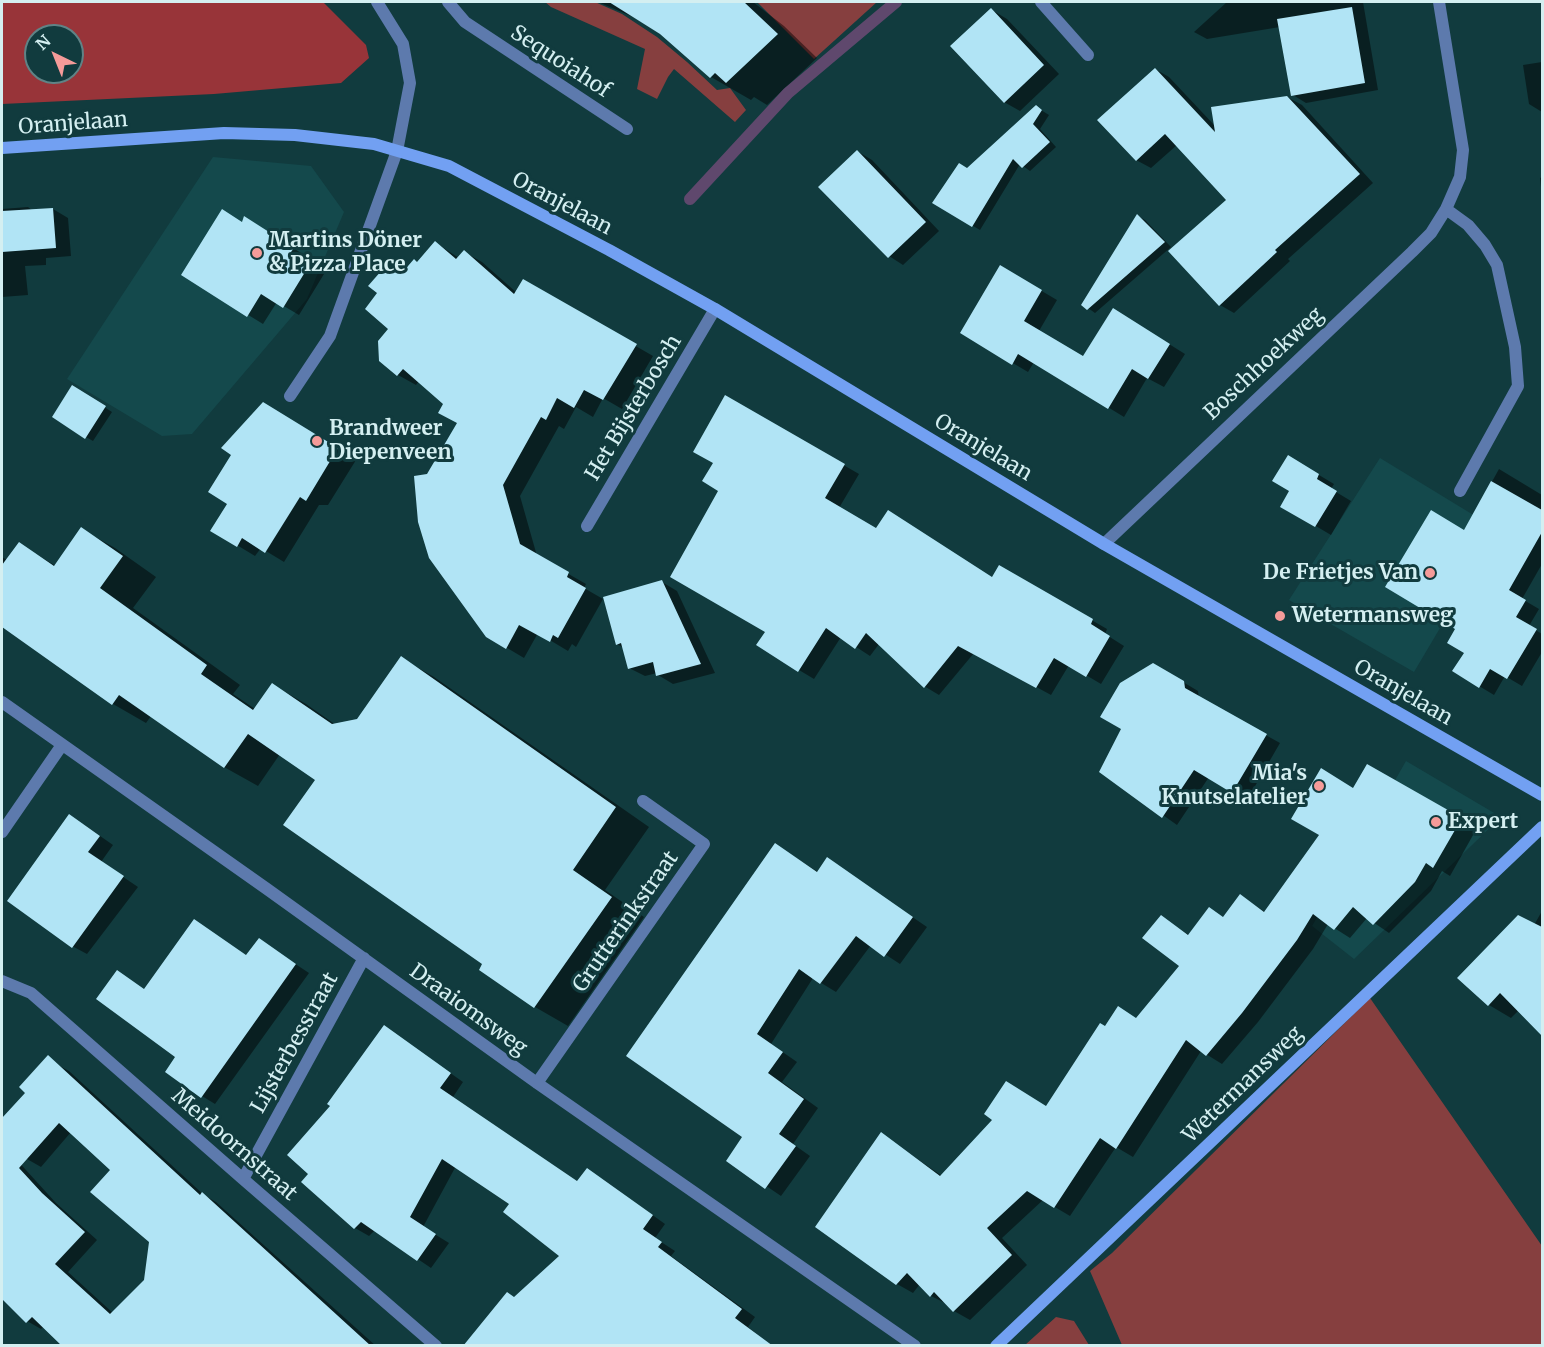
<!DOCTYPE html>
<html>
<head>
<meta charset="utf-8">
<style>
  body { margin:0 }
  #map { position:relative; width:1544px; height:1347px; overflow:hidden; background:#113b3e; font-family:Merriweather,serif }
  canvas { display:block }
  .frame { position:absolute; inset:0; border:3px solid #d4eff1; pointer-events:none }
  .north { position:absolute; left:24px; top:24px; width:60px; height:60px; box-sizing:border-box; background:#113b3e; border:2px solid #5f8386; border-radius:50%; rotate:317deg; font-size:16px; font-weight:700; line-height:24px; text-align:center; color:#d4eff1 }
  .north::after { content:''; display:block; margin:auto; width:21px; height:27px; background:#f59b99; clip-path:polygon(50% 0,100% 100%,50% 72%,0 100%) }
</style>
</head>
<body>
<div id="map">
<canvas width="1544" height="1347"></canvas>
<div class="frame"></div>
<div class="north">N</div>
</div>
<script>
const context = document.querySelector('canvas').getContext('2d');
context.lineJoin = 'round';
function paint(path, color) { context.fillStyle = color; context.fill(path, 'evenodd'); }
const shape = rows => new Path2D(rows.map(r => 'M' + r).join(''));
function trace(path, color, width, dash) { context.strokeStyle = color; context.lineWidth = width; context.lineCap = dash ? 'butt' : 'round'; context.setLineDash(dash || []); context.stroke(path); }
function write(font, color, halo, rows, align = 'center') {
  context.font = font + ' Merriweather,serif'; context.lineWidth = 6; context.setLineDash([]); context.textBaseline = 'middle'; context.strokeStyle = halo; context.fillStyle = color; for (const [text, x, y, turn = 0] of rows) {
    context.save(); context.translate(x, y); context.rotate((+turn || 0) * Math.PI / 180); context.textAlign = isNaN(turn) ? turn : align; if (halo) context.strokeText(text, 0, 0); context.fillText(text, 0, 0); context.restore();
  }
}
paint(shape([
  [213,157,311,166,344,212,307,299,192,434,162,436,67,379],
  [1380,458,1498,530,1414,672,1289,600],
  [1406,761,1501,817,1354,959,1312,926]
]), '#14494c');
paint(shape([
  [545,2,595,2,622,14,657,37,687,62,717,90,730,88,746,110,735,122,674,69,668,77,657,99,637,89,645,49,551,7],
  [757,2,877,2,814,59],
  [1370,998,1542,1246,1542,1345,1122,1345,1090,1271,1112,1253],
  [1056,1317,1074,1321,1089,1345,1025,1345]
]), '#863f3f');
paint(shape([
  [2,2,323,2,366,45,369,58,341,83,214,94,2,104],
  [36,36,72,36,72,72,36,72]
]), '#983439');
paint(shape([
  [598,2,753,2,784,26,817,58,767,105,754,97,751,100,711,77,661,33,631,16],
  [1227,2,1363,2,1378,90,1306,103,1293,95,1280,27,1207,39,1194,32],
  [992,10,1007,19,1059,74,1020,111,1004,102],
  [1542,62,1542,112,1529,104,1523,65],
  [1155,69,1169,77,1216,127,1287,97,1302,105,1373,183,1288,259,1290,261,1234,313,1220,305,1229,200,1177,145,1151,168,1136,160],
  [1036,107,1049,115,1040,129,1056,147,1030,171,1020,164,980,230,934,203,967,169],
  [857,151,872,160,939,231,903,265,889,256],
  [1542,177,1542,196,1540,178],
  [28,207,33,211,53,209,68,218,71,256,46,258,46,265,25,266,28,295,2,297,2,209],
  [1138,216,1145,220,1171,247,1095,313,1088,308],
  [242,223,260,227,309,258,306,262,324,274,299,315,277,302,263,324,183,275],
  [436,243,459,258,464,252,482,262,517,293,523,281,653,356,622,409,603,398,593,417,576,407,564,429,559,426,520,496,537,556,586,584,584,588,603,599,576,647,572,644,568,651,538,633,524,658,487,636,428,476,459,423,445,404,419,381,416,385,398,375,390,329,379,293,390,264,404,273,418,264],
  [1001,267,1057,300,1039,331,1084,358,1129,319,1185,354,1164,387,1147,378,1124,417,1034,362,1028,372,962,333],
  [73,387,112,412,93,441,86,437],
  [726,397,859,474,839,508,876,530,993,579,1000,567,1107,629,1105,634,1124,646,1101,684,1069,665,1051,695,974,653,939,695,924,686,879,644,870,656,841,637,814,679,799,670,767,631,720,490,715,462],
  [281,414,356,460,328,505,319,505,284,562,261,548,255,556,212,530],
  [1289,457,1334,484,1331,489,1351,501,1331,535,1282,506,1291,490],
  [1499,469,1542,495,1542,564,1522,599,1539,609,1529,626,1542,634,1542,652,1522,686,1505,676,1494,695,1454,671,1466,652,1457,629,1464,532],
  [81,529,115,548,156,577,133,608,240,685,233,694,255,709,273,685,306,704,336,725,358,720,401,658,434,677,649,827,605,890,644,917,568,1026,535,1007,484,964,317,780,280,754,258,786,224,767,151,716,146,723,113,704,2,627,2,557,7,560,19,544,56,566],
  [662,582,677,591,715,673,673,684,658,675,657,673,645,676,629,668,624,648,617,644],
  [1153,664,1198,691,1199,698,1280,743,1247,800,1209,777,1177,825,1101,771],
  [1367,766,1477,828,1450,876,1442,871,1431,891,1389,933,1367,918,1350,938,1328,924,1313,949,1258,1022,1222,1064,1201,1051,1133,1157,1116,1147,1070,1216,1043,1200,1002,1238,1027,1265,970,1320,954,1311,947,1304,931,1296,920,1284,913,1293,897,1284,881,1134,942,1176,1047,1107,1105,1028,1137,1019,1181,966,1161,917,1189,935,1224,918,1241,896,1265,912,1354,789],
  [83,824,113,845,101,862,138,887,87,954,72,946],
  [776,845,818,872,827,859,927,927,900,964,871,945,836,992,813,978,771,1044,797,1062,782,1082,818,1108,793,1144,810,1156,781,1196,728,1160,744,1137],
  [1542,911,1542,1034,1519,1010,1511,1018,1489,1005],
  [195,921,247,956,259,940,309,973,215,1104,202,1096,177,1056],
  [385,1027,463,1082,453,1097,578,1182,601,1178,665,1224,655,1238,675,1251,671,1256,755,1317,748,1327,771,1346,516,1298,561,1256,511,1203,456,1166,423,1227,449,1243,431,1268,375,1230,369,1236,355,1228,303,1182,310,1173,332,1106],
  [54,1063,69,1071,204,1195,216,1202,376,1346,65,1346,44,1326,41,1329,27,1321,8,1284,2,1291,2,1150,15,1158,56,1203,97,1240,68,1272,113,1313,145,1281,150,1241,112,1170,71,1132,41,1167,27,1159,2,1136,2,1120]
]), '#0007');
trace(shape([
  [690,199,788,93,896,2]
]), '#5f486d', 12);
paint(shape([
  [609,2,744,2,778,34,726,83,715,73,710,78,660,34],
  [1352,7,1365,83,1291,96,1277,19],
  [991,8,1044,65,1004,103,950,46],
  [1155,68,1215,132,1211,107,1287,96,1360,174,1275,250,1277,252,1219,306,1168,251,1226,200,1165,134,1136,161,1097,120],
  [1036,105,1042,110,1033,124,1050,142,1022,168,1013,159,972,227,932,203,959,163,967,168],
  [857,150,926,222,888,258,818,187],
  [53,208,56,248,2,252,2,211],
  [222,209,242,222,244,216,294,248,291,252,310,264,283,308,261,294,247,317,181,275],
  [1137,214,1165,242,1087,310,1081,305],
  [435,241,456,259,464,250,514,294,523,279,637,344,603,400,584,390,574,408,557,398,546,420,541,417,503,485,520,544,569,572,567,577,586,588,558,638,553,635,550,642,519,625,506,649,486,637,429,558,418,522,414,476,427,474,457,423,438,413,443,404,403,369,397,376,379,361,378,341,388,329,365,309,377,293,368,286,389,262,402,273,414,259,417,262],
  [1000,265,1042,290,1024,321,1083,356,1113,308,1170,344,1148,379,1132,369,1108,409,1018,354,1012,365,960,333],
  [72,385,106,406,85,439,52,417],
  [725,395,845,464,825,498,876,528,888,510,992,577,999,565,1093,619,1091,624,1110,636,1086,677,1054,658,1036,688,958,646,924,688,866,633,855,649,826,628,798,672,756,645,765,632,670,577,718,491,702,481,713,463,693,452],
  [263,402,338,448,306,501,300,497,265,553,242,538,237,547,210,531,227,504,208,492,231,455,221,448],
  [1288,455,1319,474,1317,479,1337,491,1315,527,1280,507,1289,491,1272,481],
  [1491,481,1542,510,1542,532,1509,590,1526,600,1516,617,1537,629,1507,679,1490,669,1479,688,1452,671,1464,653,1447,643,1455,629,1385,587,1431,510,1464,530],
  [81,527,123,556,100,588,207,665,201,674,253,710,272,683,332,724,357,719,401,656,616,807,573,870,612,897,534,1008,479,970,482,964,283,825,315,780,248,734,224,768,119,695,112,705,2,627,2,565,19,542,54,566],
  [662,580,701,664,656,676,653,662,628,669,621,643,616,645,603,597],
  [1153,663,1184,681,1185,688,1267,734,1232,793,1194,770,1162,818,1099,772,1121,729,1100,717,1120,683],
  [1367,764,1462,818,1433,868,1426,863,1415,882,1373,925,1353,907,1334,930,1313,914,1297,940,1242,1013,1206,1056,1186,1040,1116,1149,1100,1138,1054,1208,1027,1191,987,1228,1012,1255,953,1312,934,1292,930,1297,907,1273,896,1285,815,1227,881,1132,940,1176,992,1120,984,1114,1006,1081,1046,1106,1100,1023,1105,1026,1118,1006,1136,1018,1179,966,1142,938,1161,915,1188,935,1209,907,1223,917,1240,894,1264,912,1319,835,1291,819,1321,768,1353,788],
  [69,814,100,836,88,852,124,876,72,948,7,901],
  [775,843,817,872,827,857,913,917,884,957,856,936,820,984,799,969,757,1034,783,1052,768,1073,804,1099,779,1134,796,1146,765,1189,726,1161,742,1137,626,1056],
  [1518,915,1542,927,1542,1036,1500,993,1488,1006,1457,978],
  [194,919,246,955,259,938,296,964,201,1098,165,1072,175,1057,96,999,117,970,144,989],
  [384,1025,451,1073,440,1088,577,1181,587,1168,653,1215,643,1229,662,1242,658,1247,742,1309,735,1318,773,1346,463,1346,507,1292,514,1297,559,1256,503,1212,509,1204,442,1159,410,1217,436,1234,417,1261,361,1222,354,1229,301,1182,308,1174,287,1155,330,1106,327,1104],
  [48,1055,200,1195,202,1192,371,1346,62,1346,32,1317,26,1323,2,1299,2,1118,25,1093,19,1087],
  [59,1123,110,1170,90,1192,149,1242,144,1280,110,1314,55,1264,85,1232,42,1193,19,1168]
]), '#b1e4f5');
trace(shape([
  [448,2,465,22,627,129],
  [1041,2,1088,55],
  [1446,209,1468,225,1485,245,1497,265,1515,347,1518,386,1460,491],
  [290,396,330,336,397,151,410,83,403,44,377,2],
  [587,526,715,309],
  [1104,544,1412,252,1431,233,1446,209,1460,177,1463,150,1439,2],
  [2,702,267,889,537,1083,915,1346],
  [2,832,62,745],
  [2,981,31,993,243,1179,436,1346],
  [537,1083,704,844,643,801],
  [243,1179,364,958]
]), '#5d7aad', 12);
trace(shape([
  [2,148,224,133,295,135,374,144,449,166,609,250,715,309,1104,544,1542,795],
  [996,1346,1542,827]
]), '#72a0f2', 12);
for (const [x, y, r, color] of [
  [257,253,6,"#f59b99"],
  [317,441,6,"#f59b99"],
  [1430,573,6,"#f59b99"],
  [1280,616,6,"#f59b99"],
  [1319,786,6,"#f59b99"],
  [1436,822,6,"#f59b99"]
]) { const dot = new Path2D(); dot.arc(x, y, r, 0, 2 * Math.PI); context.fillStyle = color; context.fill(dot); trace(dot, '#113b3e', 2); }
write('21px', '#d4eff1', '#113b3e', [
  ["Sequoiahof",560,62,33],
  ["Oranjelaan",73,124,-4],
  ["Oranjelaan",562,204,28],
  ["Boschhoekweg",1264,364,-43],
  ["Het Bijsterbosch",634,408,-59],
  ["Oranjelaan",983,448,31],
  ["Oranjelaan",1403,693,30],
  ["Grutterinkstraat",626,922,-55],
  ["Draaiomsweg",468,1010,36],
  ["Lijsterbesstraat",295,1043,-61],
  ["Wetermansweg",1243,1085,-44],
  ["Meidoornstraat",234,1145,41]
]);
write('bold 21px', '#d4eff1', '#113b3e', [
  ["Martins Döner",269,241],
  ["& Pizza Place",269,265],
  ["Brandweer",329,429],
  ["Diepenveen",329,453],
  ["De Frietjes Van",1418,573,"right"],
  ["Wetermansweg",1292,616],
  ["Mia's",1307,774,"right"],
  ["Knutselatelier",1307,798,"right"],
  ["Expert",1448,822]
], 'left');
</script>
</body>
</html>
